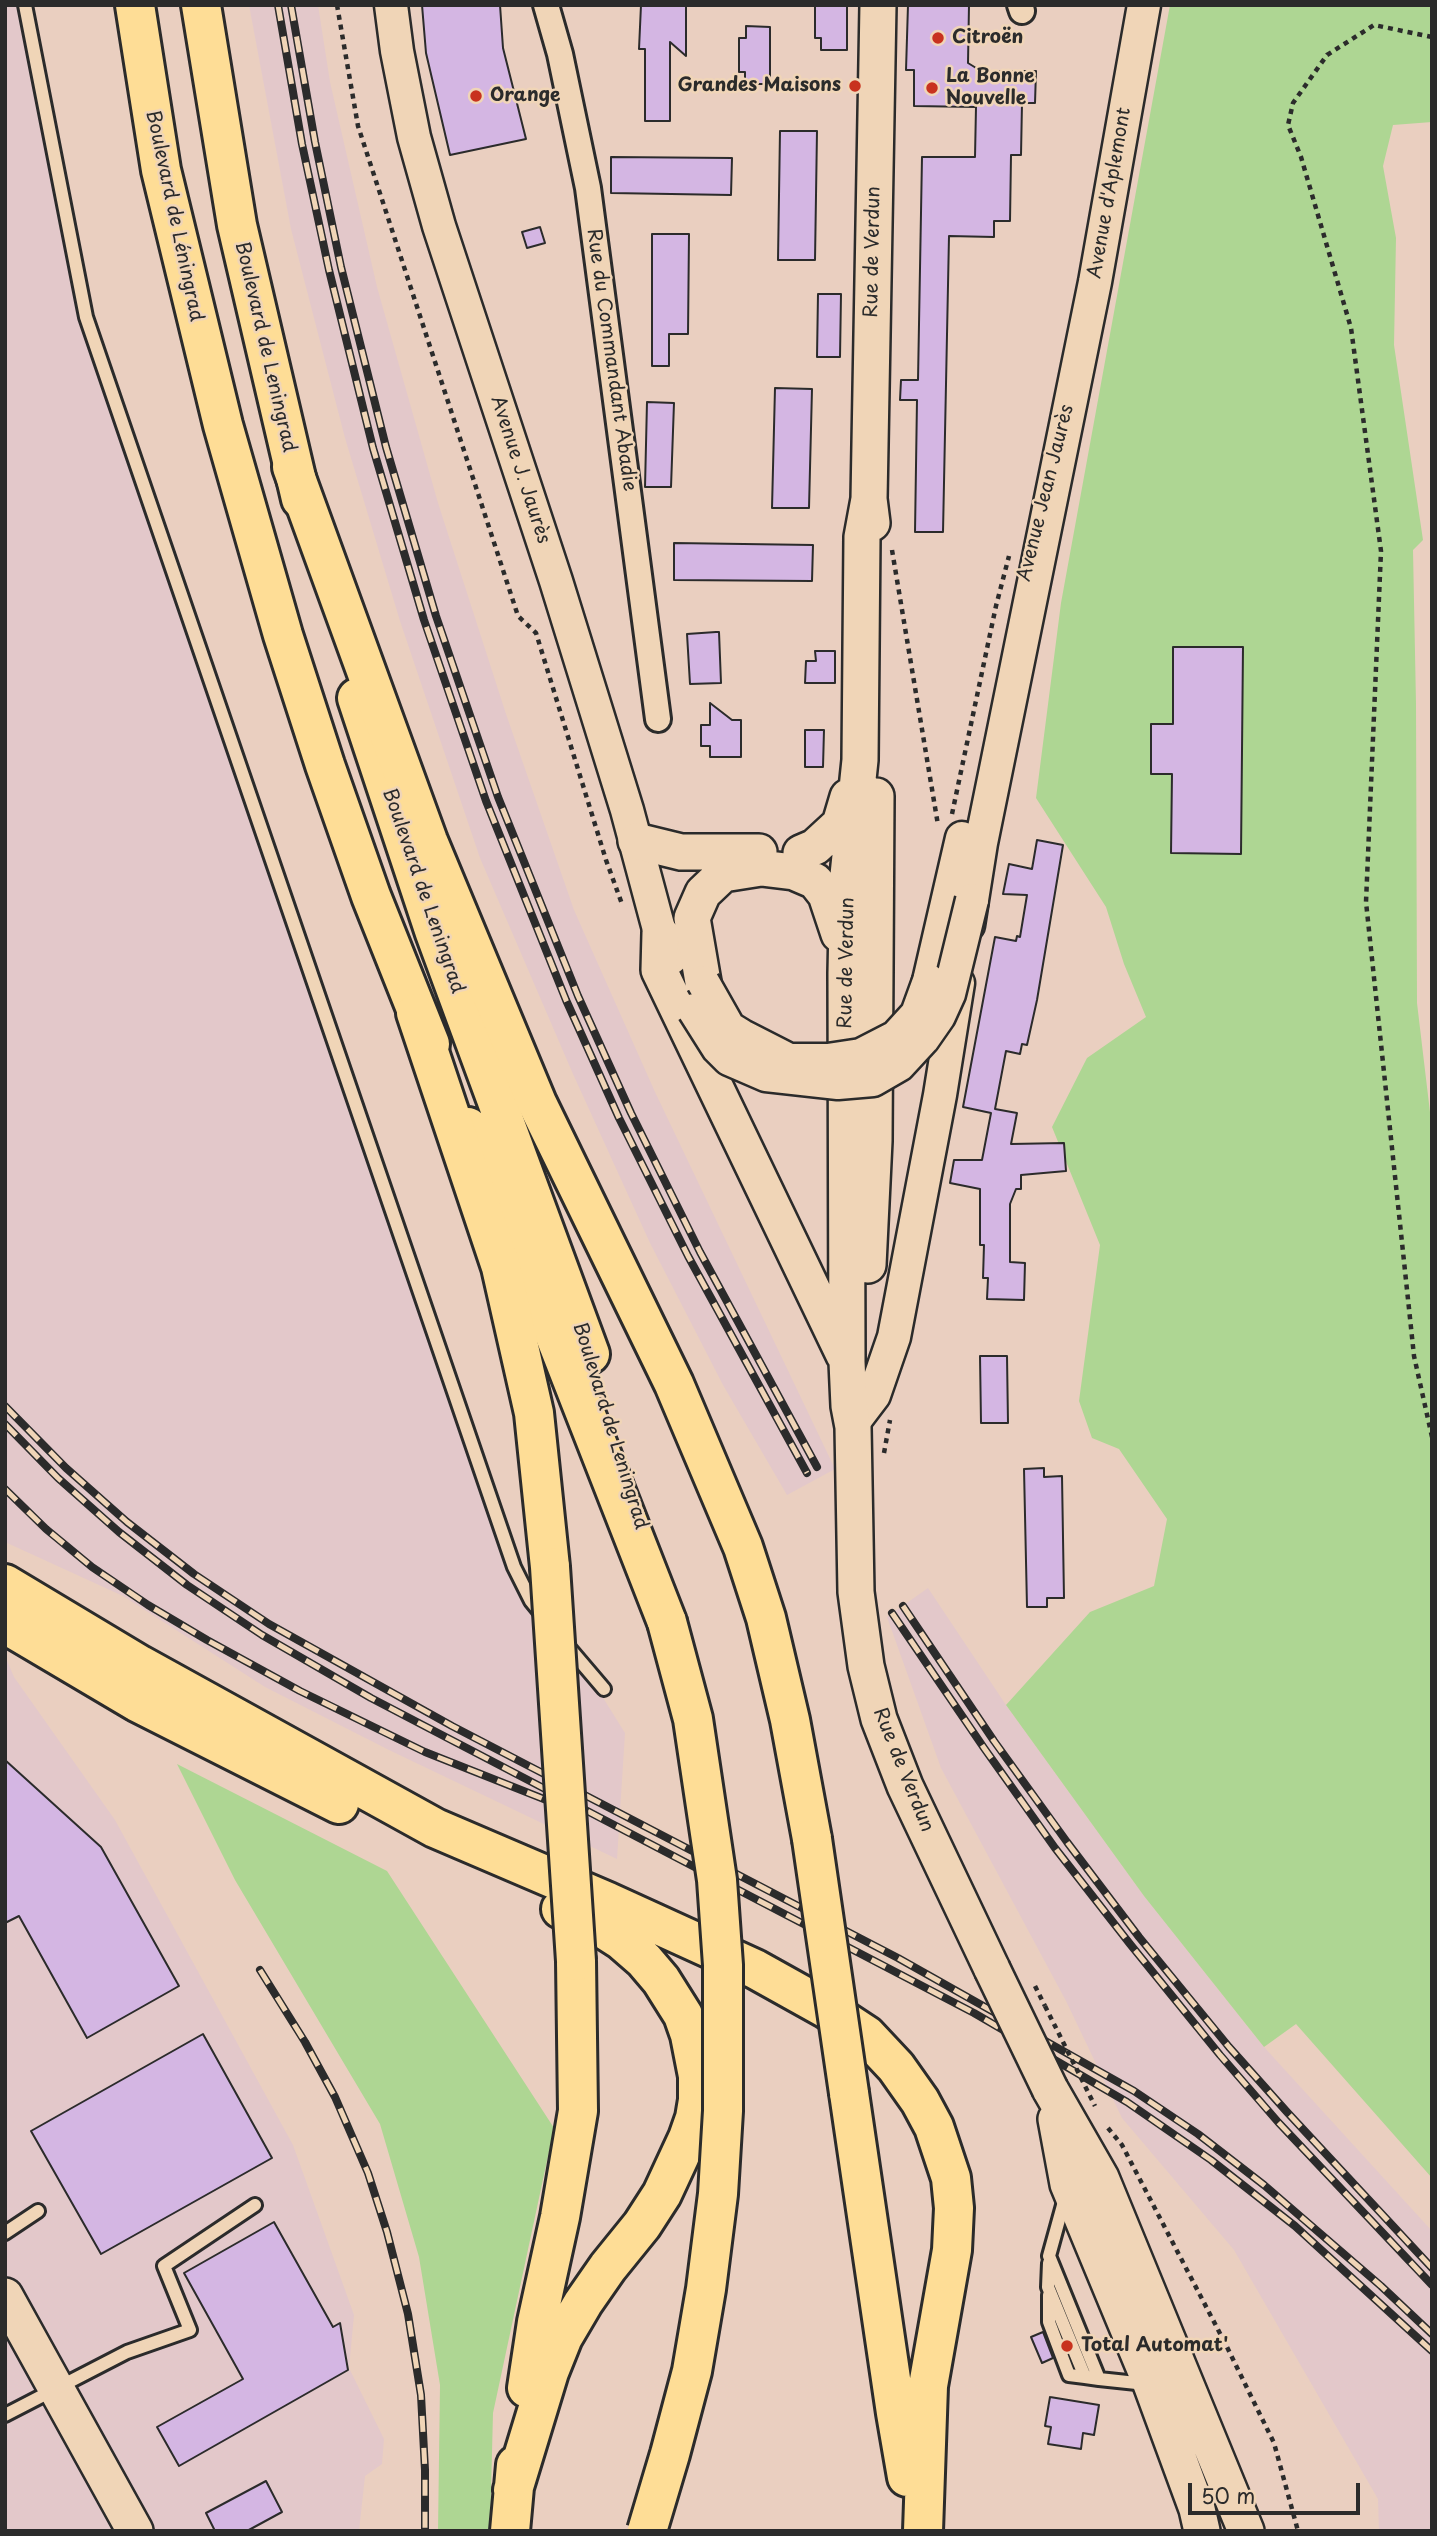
<!DOCTYPE html>
<html>
<head>
<meta charset="utf-8">
<style>
  body { margin:0 }
  #map { position:relative; width:1437px; height:2536px; overflow:hidden; background:#eacfc0; font-family:"Playpen Sans",sans-serif }
  canvas { display:block }
  .frame { position:absolute; inset:0; border:7px solid #2b2b2b; pointer-events:none }
  .scale { position:absolute; left:1188px; top:2483px; width:172px; height:32px; box-sizing:border-box; border:4px solid #2b2b2b; border-top:0; padding-left:9px; font-size:21px; line-height:24px; white-space:nowrap; color:#2b2b2b; -webkit-text-stroke:5px #f0d5b7; paint-order:stroke }
</style>
</head>
<body>
<div id="map">
<canvas width="1437" height="2536"></canvas>
<div class="frame"></div>
<div class="scale">50 m</div>
</div>
<script>
const context = document.querySelector('canvas').getContext('2d');
context.lineJoin = 'round';
function paint(path, color) { context.fillStyle = color; context.fill(path, 'evenodd'); }
const shape = rows => new Path2D(rows.map(r => 'M' + r).join(''));
function trace(path, color, width, dash) { context.strokeStyle = color; context.lineWidth = width; context.lineCap = dash ? 'butt' : 'round'; context.setLineDash(dash || []); context.stroke(path); }
function write(font, color, halo, rows, align = 'center') {
  context.font = font + ' "Playpen Sans",sans-serif'; context.lineWidth = 5; context.setLineDash([]); context.textBaseline = 'middle'; context.strokeStyle = halo; context.fillStyle = color; for (const [text, x, y, turn = 0] of rows) {
    context.save(); context.translate(x, y); context.rotate((+turn || 0) * Math.PI / 180); context.textAlign = isNaN(turn) ? turn : align; if (halo) context.strokeText(text, 0, 0); context.fillText(text, 0, 0); context.restore();
  }
}
paint(shape([
  [5,5,27,5,77,294,518,1561,625,1733,617,1859,389,1750,265,1687,123,1596,5,1542],
  [249,5,318,5,330,82,377,287,438,503,506,714,574,910,655,1092,835,1469,787,1495,723,1385,650,1243,573,1074,480,858,400,621,345,438,291,229],
  [928,1588,1006,1705,1144,1896,1264,2047,1432,2231,1432,2531,1379,2531,1378,2499,1234,2250,1122,2118,1066,2001,941,1768,887,1617],
  [5,1656,14,1677,115,1820,293,2145,354,2315,349,2368,384,2439,382,2464,365,2476,359,2531,5,2531]
]), '#e3c8ca');
paint(shape([
  [1170,5,1432,5,1432,122,1393,125,1383,166,1396,238,1394,345,1423,540,1413,550,1416,704,1417,1003,1432,1129,1432,2178,1296,2024,1264,2047,1144,1896,1006,1705,1090,1612,1154,1586,1167,1519,1119,1449,1092,1438,1079,1401,1100,1245,1052,1127,1087,1058,1146,1017,1124,964,1106,907,1036,798,1061,603],
  [177,1764,387,1871,554,2128,493,2413,490,2531,438,2531,440,2385,419,2257,380,2124,235,1880]
]), '#aed693');
const building = shape([
  [422,5,500,5,503,48,526,139,450,155,426,53,422,5],
  [641,5,686,5,686,56,670,42,670,121,645,121,645,49,639,49,641,5],
  [815,5,847,5,847,50,821,50,821,38,815,38,815,5],
  [908,5,969,5,968,63,981,71,1036,71,1035,103,1022,103,1021,155,1011,155,1010,221,994,221,994,237,949,236,943,532,915,532,917,400,900,400,901,380,918,380,922,157,975,157,976,107,914,106,914,70,906,70,908,5],
  [746,26,770,27,770,84,745,84,745,72,739,72,739,38,746,38,746,26],
  [780,131,817,131,815,260,778,260,780,131],
  [611,157,732,158,731,195,611,193,611,157],
  [540,227,545,243,527,248,522,232,540,227],
  [652,234,689,234,688,334,669,334,669,366,652,366,652,234],
  [818,294,841,294,840,357,817,357,818,294],
  [775,388,812,389,809,508,772,508,775,388],
  [647,402,674,403,671,487,645,487,647,402],
  [674,543,813,545,812,581,674,580,674,543],
  [716,632,719,632,721,683,690,684,687,634,716,632],
  [1173,647,1243,647,1241,854,1171,853,1172,774,1151,774,1151,724,1173,724,1173,647],
  [815,651,835,651,835,683,805,683,806,661,816,661,815,651],
  [710,703,732,720,741,720,741,757,710,757,710,746,701,746,701,725,710,725,710,703],
  [805,730,824,730,823,767,805,767,805,730],
  [1037,840,1063,845,1037,1000,1027,1045,1022,1044,1020,1054,1006,1051,995,1109,1017,1113,1011,1144,1064,1143,1066,1171,1021,1175,1021,1189,1016,1189,1010,1204,1010,1262,1025,1263,1024,1300,987,1299,988,1278,983,1278,984,1245,980,1245,980,1189,950,1183,954,1160,982,1160,991,1113,963,1107,995,937,1016,941,1017,936,1020,937,1027,895,1003,894,1009,864,1032,869,1037,840],
  [980,1356,1007,1356,1008,1423,981,1423,980,1356],
  [1044,1468,1044,1477,1062,1476,1064,1598,1047,1598,1047,1607,1027,1607,1024,1469,1044,1468],
  [5,1760,101,1847,179,1986,87,2038,19,1916,5,1923,5,1760],
  [203,2034,272,2158,101,2254,31,2131,203,2034],
  [274,2222,333,2327,340,2323,348,2370,179,2466,157,2427,243,2379,184,2273,274,2222],
  [1043,2332,1053,2358,1042,2363,1031,2337,1043,2332],
  [1050,2397,1099,2405,1094,2435,1083,2433,1081,2449,1048,2444,1051,2427,1045,2426,1050,2397],
  [266,2481,282,2512,247,2531,215,2531,206,2513,266,2481]
]);
paint(building, '#d4b6e3');
trace(building, '#2b2b2b', 2);
const service = shape([
  [25,5,86,317,514,1567,531,1601,544,1617],
  [564,1642,604,1689],
  [1065,2198,1049,2256,1099,2379,1146,2384],
  [5,2233,38,2211],
  [1049,2263,1048,2287,1085,2377,1099,2379],
  [1049,2295,1049,2322,1069,2375,1085,2377],
  [5,2415,127,2352,190,2330,164,2266,255,2205]
]);
const minor = shape([
  [546,5,560,54,588,188,658,719],
  [1020,5,1022,11]
]);
const tertiary = shape([
  [391,5,397,51,414,137,439,226,556,581,627,810,660,933,671,958],
  [968,925,981,843,1095,282,1144,5],
  [929,981,962,838],
  [855,1420,874,1395,894,1337,940,1095,958,983]
]);
const secondary = shape([
  [869,499,862,537,860,760,848,875,846,973,847,1362,849,1406,853,1427,856,1592,866,1666,879,1719,905,1786,992,1969],
  [872,523,869,499,878,5],
  [636,841,681,852,759,852],
  [801,853,815,847,840,824,848,797],
  [660,933,659,970,844,1355],
  [703,982,692,918,703,893,723,874,761,868,794,872,815,881,826,895,839,934],
  [868,1265,874,1141,876,796],
  [1050,2089,1101,2178,1246,2531],
  [1056,2119,1068,2184,1151,2384,1197,2509,1202,2531],
  [5,2296,135,2531]
]);
const primary = shape([
  [135,5,161,170,223,425,283,635,325,765,371,896,430,1044],
  [201,5,237,225,301,499],
  [357,698,435,933,590,1354],
  [468,1127,501,1198,667,1622]
]);
const trunk = shape([
  [292,467,428,841,537,1103,674,1384,743,1547,766,1618,790,1720,812,1839],
  [416,1013,501,1267,534,1413,550,1567],
  [5,1584,140,1665,435,1828,608,1902,755,1969,825,2008,866,2035,896,2067,920,2101,934,2127,951,2178,954,2208,952,2250,928,2386,923,2531],
  [5,1624,137,1702,339,1804],
  [849,2093,896,2413,907,2477],
  [527,2388,537,2322,560,2217,578,2111,576,1961],
  [513,2490,549,2372,563,2337,583,2303,608,2267,642,2225,662,2194,688,2138,695,2118,698,2100,698,2076,690,2035,683,2015,661,1980,644,1960,621,1940,593,1922,561,1909],
  [510,2531,516,2465]
]);
trace(service, '#2b2b2b', 18);
trace(minor, '#2b2b2b', 30);
trace(tertiary, '#2b2b2b', 37);
trace(secondary, '#2b2b2b', 40);
trace(primary, '#2b2b2b', 44);
trace(trunk, '#2b2b2b', 44);
trace(shape([
  [337,5,358,126,518,616,536,633,606,860,622,904],
  [1432,37,1374,25,1327,55,1293,103,1288,125,1301,157,1351,328,1381,551,1366,902,1414,1356,1432,1437],
  [892,550,938,825],
  [952,814,996,606,1009,556],
  [884,1453,890,1420],
  [1035,1986,1045,2006],
  [1108,2128,1122,2145,1226,2345,1274,2443,1298,2531]
]), '#2b2b2b', 4.5, [5, 5]);
trace(service, '#f0d5b7', 12);
trace(minor, '#f0d5b7', 24);
trace(tertiary, '#f0d5b7', 32);
trace(secondary, '#f0d5b7', 35);
trace(primary, '#fedd96', 38);
trace(trunk, '#fedd96', 38);
const rail = shape([
  [278,5,302,144,329,270,373,448,424,620,486,801,566,1000,619,1118,688,1256,807,1473],
  [291,5,315,142,341,267,386,447,436,616,498,797,578,996,631,1113,700,1252,817,1467],
  [5,1406,66,1468,127,1522,194,1574,269,1624,452,1726,898,1958,1134,2091,1198,2134,1264,2185,1381,2286,1432,2334],
  [5,1424,58,1478,119,1532,187,1585,262,1635,371,1698,974,2013,1127,2102,1211,2160,1295,2226,1432,2351],
  [5,1489,46,1529,92,1567,148,1605,207,1640,300,1691,425,1752,559,1805],
  [903,1606,994,1741,1067,1842,1139,1937,1229,2047,1287,2112,1432,2268],
  [892,1613,984,1748,1055,1848,1130,1944,1220,2055,1278,2122,1432,2285],
  [260,1970,305,2042,335,2097,368,2173,387,2232,408,2314,421,2395,425,2470,425,2531]
]);
trace(rail, '#2b2b2b', 8);
trace(rail, '#f0d5b7', 5, [16]);
const tertiaryBridge = shape([
  [703,982,729,1028,742,1036,789,1060,828,1060,861,1055,896,1037,917,1014,929,981],
  [694,1010,718,1048,729,1059,766,1075,838,1083,873,1080,899,1065,923,1039,939,1016,949,994,972,900]
]);
const secondaryBridge = shape([
  [992,1969,1050,2089]
]);
const primaryBridge = shape([
  [647,2531,670,2454,692,2371,706,2289,718,2194,723,2111,723,1965,717,1880,693,1719,667,1622]
]);
const trunkBridge = shape([
  [550,1567,576,1961],
  [812,1839,849,2093]
]);
trace(tertiaryBridge, '#2b2b2b', 37, []);
trace(secondaryBridge, '#2b2b2b', 40, []);
trace(primaryBridge, '#2b2b2b', 44, []);
trace(trunkBridge, '#2b2b2b', 44, []);
trace(shape([
  [1045,2006,1095,2106]
]), '#2b2b2b', 4.5, [5, 5]);
trace(tertiaryBridge, '#f0d5b7', 32);
trace(secondaryBridge, '#f0d5b7', 35);
trace(primaryBridge, '#fedd96', 38);
trace(trunkBridge, '#fedd96', 38);
for (const [x, y, r, color] of [
  [938,38,7,"#c8321e"],
  [855,86,7,"#c8321e"],
  [932,88,7,"#c8321e"],
  [476,96,7,"#c8321e"],
  [1067,2346,7,"#c8321e"]
]) { const dot = new Path2D(); dot.arc(x, y, r, 0, 2 * Math.PI); context.fillStyle = color; context.fill(dot); trace(dot, '#f0d5b7', 2.5); }
write('bold 19px', '#2b2b2b', '#f0d5b7', [
  ["Citroën",952,38],
  ["La Bonne",946,77],
  ["Nouvelle",946,99],
  ["Grandes Maisons",841,86,"right"],
  ["Orange",490,96],
  ["Total Automat'",1081,2346]
], 'left');
write('19px', '#2b2b2b', '#f0d5b7', [
  ["Avenue d'Aplemont",1110,193,-80],
  ["Boulevard de Léningrad",174,216,78],
  ["Rue de Verdun",873,252,-89],
  ["Boulevard de Leningrad",265,347,77],
  ["Rue du Commandant Abadie",611,360,82],
  ["Avenue J. Jaurès",520,470,72],
  ["Avenue Jean Jaurès",1046,493,-76],
  ["Boulevard de Leningrad",423,891,71],
  ["Rue de Verdun",847,963,-89],
  ["Boulevard de Leningrad",610,1426,73],
  ["Rue de Verdun",903,1770,68]
]);
</script>
</body>
</html>
